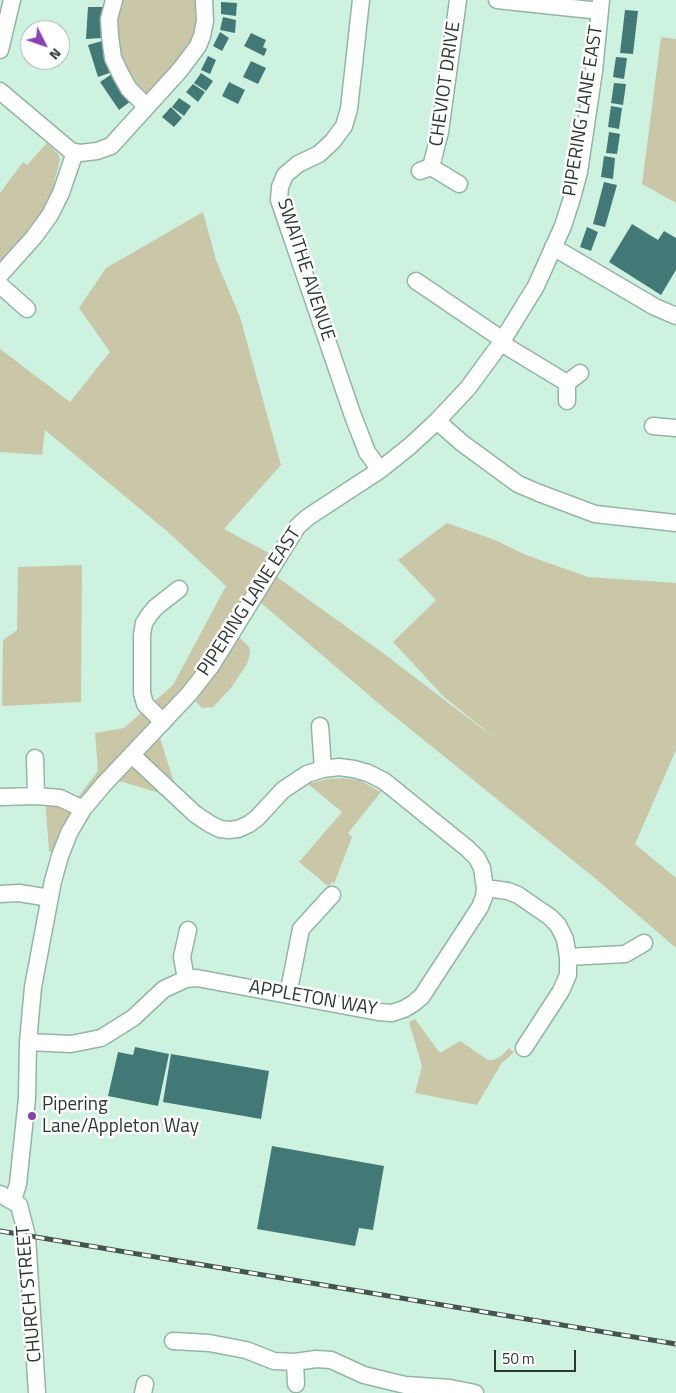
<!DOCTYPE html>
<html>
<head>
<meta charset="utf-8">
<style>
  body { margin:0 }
  #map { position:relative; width:676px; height:1393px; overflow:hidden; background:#cef2e0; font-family:"Titillium Web",sans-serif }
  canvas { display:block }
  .north { position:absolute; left:20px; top:20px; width:50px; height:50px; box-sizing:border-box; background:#fff; border:1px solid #aab0ad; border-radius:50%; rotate:131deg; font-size:14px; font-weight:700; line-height:20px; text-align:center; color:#2a3932 }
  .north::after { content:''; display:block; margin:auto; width:18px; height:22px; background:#8941b3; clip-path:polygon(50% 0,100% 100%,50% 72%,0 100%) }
  .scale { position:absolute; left:494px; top:1350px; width:82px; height:22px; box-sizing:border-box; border:2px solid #2a3932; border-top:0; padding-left:6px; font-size:15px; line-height:18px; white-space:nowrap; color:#2a3932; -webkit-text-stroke:4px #fff; paint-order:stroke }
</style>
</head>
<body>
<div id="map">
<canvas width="676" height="1393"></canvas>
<div class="north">N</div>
<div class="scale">50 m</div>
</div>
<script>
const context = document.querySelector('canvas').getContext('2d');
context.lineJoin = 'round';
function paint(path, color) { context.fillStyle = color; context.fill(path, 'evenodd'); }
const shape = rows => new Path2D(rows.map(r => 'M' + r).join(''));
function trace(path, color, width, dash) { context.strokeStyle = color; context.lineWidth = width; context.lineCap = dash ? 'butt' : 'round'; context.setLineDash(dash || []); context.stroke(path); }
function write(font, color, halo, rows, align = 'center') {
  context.font = font + ' "Titillium Web",sans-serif'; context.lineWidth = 5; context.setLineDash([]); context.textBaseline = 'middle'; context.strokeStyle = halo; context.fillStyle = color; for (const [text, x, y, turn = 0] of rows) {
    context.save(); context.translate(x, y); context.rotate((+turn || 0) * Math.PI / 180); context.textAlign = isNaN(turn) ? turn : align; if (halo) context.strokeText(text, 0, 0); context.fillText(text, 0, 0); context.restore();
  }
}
paint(shape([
  [120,0,200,0,195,40,149,96,128,74,118,52,117,25],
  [661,37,676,39,676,203,642,184],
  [47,143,58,154,60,160,54,183,56,187,44,213,7,258,0,262,0,193,23,162,27,165],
  [203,212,216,260,240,317,281,465,224,529,278,558,270,572,383,653,501,743,444,697,393,642,436,600,398,560,447,523,495,540,526,555,588,577,676,583,676,750,635,844,676,878,676,948,596,879,384,708,254,597,233,631,249,647,250,654,247,664,231,688,213,707,202,708,189,694,157,728,179,799,110,778,60,856,49,851,45,797,73,804,98,771,95,733,124,728,173,685,226,586,168,532,45,430,42,455,0,452,0,349,70,402,110,352,79,308,106,268],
  [82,565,81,702,2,706,3,640,17,630,18,567],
  [344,778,359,780,381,792,348,833,352,837,334,884,332,882,329,887,299,862,342,812,308,784,327,779],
  [415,1019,440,1053,460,1041,488,1060,493,1060,501,1056,509,1048,514,1052,501,1064,477,1105,415,1093,422,1066,409,1022]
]), '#c9c7a7');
paint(shape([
  [221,2,237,3,236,16,221,14],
  [88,7,104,7,102,38,86,39],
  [625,10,638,11,633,54,620,53],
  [223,17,236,20,235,33,220,30],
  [220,32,229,38,222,51,213,46],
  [251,33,266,40,263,47,267,49,264,56,244,46],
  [102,41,112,72,98,77,88,45],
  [208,56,216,60,210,74,201,70],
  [616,57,627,58,624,79,613,77],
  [251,61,266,68,258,84,243,77],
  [201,73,213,81,206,91,194,83],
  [112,74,131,101,119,110,100,82],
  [229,82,245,90,238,104,222,96],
  [614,83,626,84,623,105,611,103],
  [193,84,205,92,198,102,186,92],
  [179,98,191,106,184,116,172,107],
  [611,106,622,108,619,129,608,127],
  [171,107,182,118,174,127,162,117],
  [609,132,620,134,617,154,606,153],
  [604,156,615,158,613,179,601,177],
  [604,182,617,185,605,227,593,224],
  [632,224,658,240,664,231,676,238,676,270,661,295,609,262],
  [587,227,598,232,591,251,580,247],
  [135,1047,169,1054,158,1106,108,1096,118,1052,133,1055],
  [171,1054,269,1071,261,1119,163,1102],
  [272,1146,384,1166,373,1230,359,1228,355,1246,257,1229]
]), '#427977');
const minor = shape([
  [114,0,109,19,110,36,113,58,121,75,129,89,146,106],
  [361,0,349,109,344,126,333,141,319,154,298,164,285,175,280,187,279,200,353,416,367,452,380,470],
  [497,0,600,11],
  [0,50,12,0],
  [0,91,71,151,80,153,97,151,111,146,180,70,198,46,202,36,205,21,204,0],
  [431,167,440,132,458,0],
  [420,171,431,167,459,184],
  [553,247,655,307,676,316],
  [0,275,34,237,50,215,61,193,75,152],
  [416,281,503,340],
  [0,285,27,309],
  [501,343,567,383],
  [567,401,567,383,580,373],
  [437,421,462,443,518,484,539,493,595,514,676,523],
  [653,426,676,428],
  [163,722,145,704,142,693,142,635,144,623,150,614,156,607,179,589],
  [320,726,323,769],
  [35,758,36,796],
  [0,797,36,796,60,798,83,809],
  [485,888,508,891,518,895,550,917,558,925,565,939,568,957,568,975,561,991,524,1048],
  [0,894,19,893,50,898],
  [568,957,625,954,644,943],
  [186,979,182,957,188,930],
  [288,995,301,929,332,895],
  [28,1042,71,1044,101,1038,133,1018,164,989,186,979,197,978,378,1012,392,1013,404,1009,414,1003,422,996,480,907,484,897,485,888,482,868,477,858,468,849,384,781,368,773,354,769,339,767,323,769,307,774,283,790,257,818,249,824,238,829,229,830,220,829,210,824,195,814,132,755],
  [0,1194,19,1205,27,1236,37,1393],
  [13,1200,18,1184,27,1098,28,1042,33,987,53,881,60,856,69,833,83,809,104,784,189,694,211,666,297,527,308,517,380,470,410,446,437,421,468,388,501,343,536,286,563,226,572,198,579,172,594,71,601,0],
  [173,1341,209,1343,246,1350,274,1361,295,1362,316,1359,331,1360,364,1375,405,1385,450,1388,475,1393],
  [295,1362,296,1384],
  [143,1393,145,1384]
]);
trace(minor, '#93b5a4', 19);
trace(minor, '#fff', 16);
const rail = shape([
  [0,1231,676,1344]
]);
trace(rail, '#43554c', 5);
trace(rail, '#fff', 3, [9]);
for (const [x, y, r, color] of [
  [32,1116,5,"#8941b3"]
]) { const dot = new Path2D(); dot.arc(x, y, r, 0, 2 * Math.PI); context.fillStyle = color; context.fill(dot); trace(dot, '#fff', 2); }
write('19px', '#2a3932', '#fff', [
  ["CHEVIOT DRIVE",446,84,-82],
  ["PIPERING LANE EAST",584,111,-81],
  ["SWAITHE AVENUE",305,270,72],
  ["PIPERING LANE EAST",250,602,-57],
  ["APPLETON WAY",313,999,10],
  ["CHURCH STREET",30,1294,-95]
]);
write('19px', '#2a3932', '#fff', [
  ["Pipering",42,1105],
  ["Lane/Appleton Way",42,1127]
], 'left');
</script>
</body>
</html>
